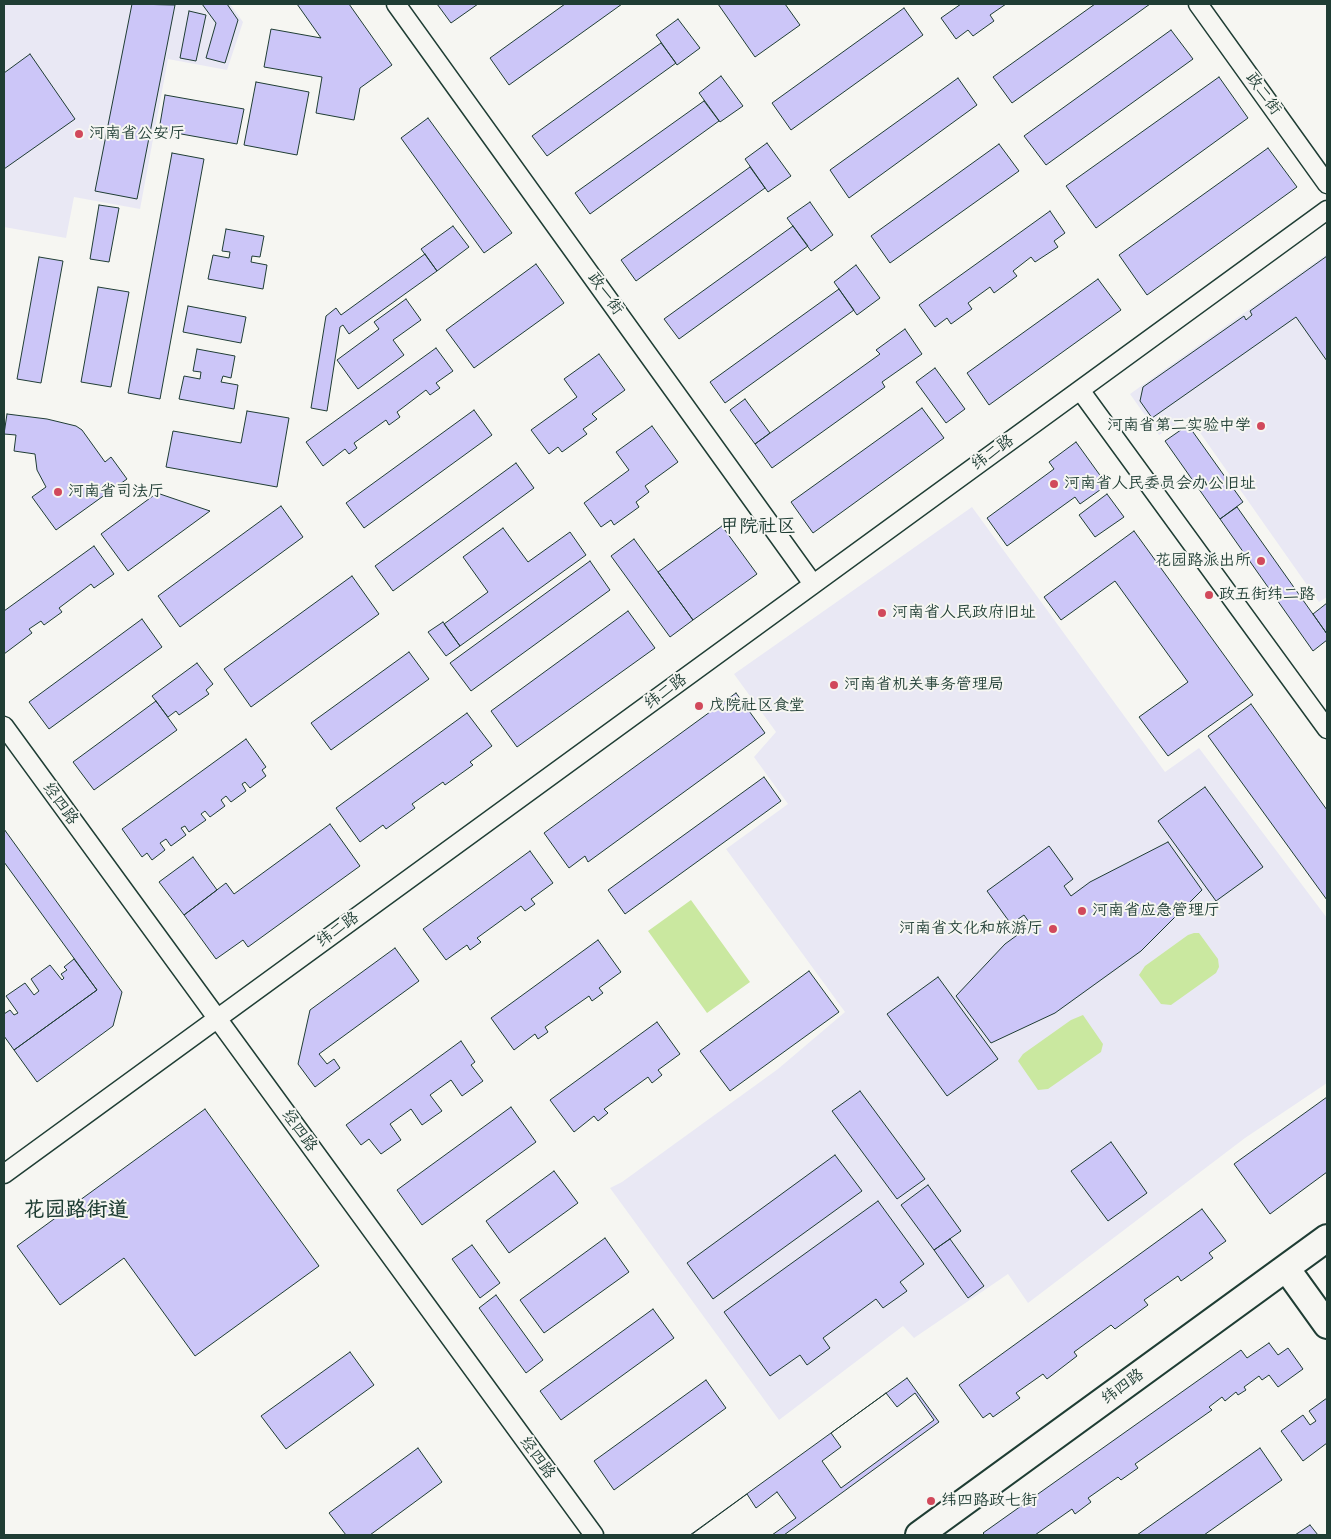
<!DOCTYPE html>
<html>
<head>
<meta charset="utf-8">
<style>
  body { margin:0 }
  #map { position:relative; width:1331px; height:1539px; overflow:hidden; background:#f6f6f2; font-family:"Balsamiq Sans",sans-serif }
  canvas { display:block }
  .frame { position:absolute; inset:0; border:5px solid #1f3d34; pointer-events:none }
</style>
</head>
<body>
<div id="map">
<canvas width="1331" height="1539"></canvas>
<div class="frame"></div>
</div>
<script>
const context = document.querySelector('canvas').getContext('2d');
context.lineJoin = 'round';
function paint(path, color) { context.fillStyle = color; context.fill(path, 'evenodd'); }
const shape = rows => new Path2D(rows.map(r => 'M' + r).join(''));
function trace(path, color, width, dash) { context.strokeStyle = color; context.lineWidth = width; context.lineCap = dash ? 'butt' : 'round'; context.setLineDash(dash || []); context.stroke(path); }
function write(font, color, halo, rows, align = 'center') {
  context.font = font + ' "Balsamiq Sans","LXGW WenKai TC",sans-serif'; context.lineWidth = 4; context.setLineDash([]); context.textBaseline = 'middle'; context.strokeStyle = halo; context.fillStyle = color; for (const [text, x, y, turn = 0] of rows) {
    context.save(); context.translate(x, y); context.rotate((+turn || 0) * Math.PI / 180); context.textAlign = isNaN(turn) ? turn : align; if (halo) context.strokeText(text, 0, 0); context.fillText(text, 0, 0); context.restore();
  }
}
paint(shape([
  [4,4,230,4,243,22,227,70,168,59,140,209,74,197,66,238,4,227],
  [1327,254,1327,597,1319,602,1189,417,1159,435,1130,394],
  [972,507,1165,772,1199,748,1327,918,1327,1083,1245,1138,1028,1303,1008,1274,914,1338,903,1326,779,1420,610,1188,622,1182,778,1069,845,1012,726,849,788,804,754,757,776,732,734,674]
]), '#e9e8f4');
paint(shape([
  [691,900,750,982,707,1013,648,931],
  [1194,933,1199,933,1218,959,1219,967,1216,973,1171,1005,1161,1004,1139,975,1145,966,1188,935],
  [1083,1015,1103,1044,1101,1052,1048,1089,1038,1090,1018,1061,1023,1054,1071,1020]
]), '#cae8a0');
const building = shape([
  [132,4,175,5,137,199,95,191,132,4],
  [202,4,227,4,238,20,225,63,206,58,216,23,202,4],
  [297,4,349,4,392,65,360,88,354,120,316,113,322,77,264,67,271,29,321,38,297,4],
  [437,4,478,4,451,23,437,4],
  [565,4,622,4,509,85,490,58,565,4],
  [718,4,785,4,800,25,755,57,718,4],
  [961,4,1006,4,990,15,994,21,973,36,968,30,956,39,941,18,961,4],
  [1095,4,1150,4,1012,103,993,77,1095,4],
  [904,8,923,35,791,130,772,103,904,8],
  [189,11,206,15,196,61,180,58,189,11],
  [678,19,700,48,677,65,656,35,678,19],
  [1171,30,1193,59,1046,165,1024,136,1171,30],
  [661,43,676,63,547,156,532,136,661,43],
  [30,54,75,119,4,169,4,73,30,54],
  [721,76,743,106,720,122,699,93,721,76],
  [1219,77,1248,118,1096,228,1066,186,1219,77],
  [958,78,977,105,849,198,830,170,958,78],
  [256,82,309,92,297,155,244,145,256,82],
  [165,95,244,109,237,144,159,130,165,95],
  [704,101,719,121,590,214,575,193,704,101],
  [428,118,512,233,484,253,401,138,428,118],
  [767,143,791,176,768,192,745,159,767,143],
  [999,144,1019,171,890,263,871,236,999,144],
  [1268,148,1297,187,1147,295,1119,255,1268,148],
  [172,153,204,159,160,399,128,393,172,153],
  [750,167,765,188,636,281,621,260,750,167],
  [810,202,833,235,811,251,787,218,810,202],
  [99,205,119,208,109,262,90,259,99,205],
  [1050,211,1065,233,1054,241,1058,247,1035,262,1031,257,1013,271,1017,276,994,293,990,287,968,303,972,309,951,324,947,318,935,327,919,305,1050,211],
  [453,226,469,247,437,271,421,249,453,226],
  [793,226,808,246,679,339,664,319,793,226],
  [226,229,264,236,260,257,252,256,251,262,267,265,263,289,208,279,213,255,229,258,230,252,222,251,226,229],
  [425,254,437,271,349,334,343,325,340,327,327,411,311,408,326,316,336,308,341,315,425,254],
  [1327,256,1327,361,1296,317,1152,418,1140,401,1143,387,1244,316,1246,320,1252,315,1250,311,1327,256],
  [39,257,63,261,41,383,17,379,39,257],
  [536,264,564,303,474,368,446,330,536,264],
  [856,265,880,298,857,315,834,282,856,265],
  [1098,279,1121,310,989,405,967,373,1098,279],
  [98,287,129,292,111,387,81,382,98,287],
  [839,289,854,310,725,403,710,382,839,289],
  [406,299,421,320,393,340,404,355,358,389,337,360,379,329,374,322,406,299],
  [188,306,246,317,241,343,183,332,188,306],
  [905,329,922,354,882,382,885,387,772,468,755,444,880,354,876,350,905,329],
  [436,348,453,371,436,383,440,388,430,395,426,390,397,412,400,417,389,425,386,420,354,443,357,448,349,454,345,449,323,466,306,442,436,348],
  [197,349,235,356,231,378,223,376,221,382,238,385,234,409,179,399,184,376,200,379,201,372,193,371,197,349],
  [599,354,625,390,592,414,597,419,583,429,587,434,562,452,558,447,549,454,531,430,577,397,564,379,599,354],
  [935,368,965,409,946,423,916,382,935,368],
  [745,399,770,433,755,444,730,410,745,399],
  [922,408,944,438,813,533,791,502,922,408],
  [474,410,492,435,364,528,346,503,474,410],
  [247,411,289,418,277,487,166,467,173,431,241,443,247,411],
  [7,414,47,419,76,426,82,430,105,462,111,457,127,479,56,530,32,497,46,487,37,470,35,454,14,451,16,435,4,434,7,414],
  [1188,425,1243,502,1220,519,1165,441,1188,425],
  [652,426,678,462,645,486,649,492,636,502,639,507,614,525,611,520,601,527,584,503,629,470,616,452,652,426],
  [1076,442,1107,485,1080,504,1075,497,1007,546,987,518,1054,469,1049,462,1076,442],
  [516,463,534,488,393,591,375,566,516,463],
  [157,493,210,511,128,571,101,534,157,493],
  [1107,494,1124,517,1095,537,1079,515,1107,494],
  [281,506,303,537,180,627,158,596,281,506],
  [1237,507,1327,634,1327,640,1313,651,1220,519,1237,507],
  [722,526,757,574,693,620,658,572,722,526],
  [503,528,528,562,570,532,586,555,460,646,444,624,488,592,463,557,503,528],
  [1134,531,1253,695,1168,756,1139,717,1188,682,1115,581,1061,620,1044,597,1134,531],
  [634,539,693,620,670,637,611,556,634,539],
  [94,546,114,574,94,588,91,584,59,608,62,612,44,625,41,621,29,629,32,633,4,654,4,611,94,546],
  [590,561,610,590,471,691,450,663,590,561],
  [352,576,379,614,251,707,224,669,352,576],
  [1327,603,1327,634,1313,614,1327,603],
  [628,611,655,648,517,747,491,711,628,611],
  [142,619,162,647,49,729,29,702,142,619],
  [443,622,460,646,446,656,428,632,443,622],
  [409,652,429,679,331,750,311,723,409,652],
  [197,663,213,684,206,690,209,694,179,715,176,711,168,717,152,696,197,663],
  [736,693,765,733,588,862,585,856,569,868,544,833,736,693],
  [156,701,177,730,94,790,73,762,156,701],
  [1251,704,1327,810,1327,900,1208,736,1251,704],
  [467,713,492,746,470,762,473,765,445,785,443,782,412,804,415,808,386,829,383,825,360,842,336,808,467,713],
  [246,739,266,767,262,770,266,776,250,788,245,782,242,784,246,791,231,802,226,796,221,800,225,806,210,817,205,811,201,814,206,820,189,832,185,826,181,828,186,835,171,846,166,839,160,843,165,850,152,860,147,853,142,857,122,829,246,739],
  [764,777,781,801,625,914,608,890,764,777],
  [1205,787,1263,867,1216,901,1158,821,1205,787],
  [330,824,360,866,248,947,243,940,216,959,184,915,226,883,234,894,330,824],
  [4,829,122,992,113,1026,37,1082,14,1050,97,990,4,862,4,829],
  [1168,842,1202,890,1141,951,1055,1013,991,1043,956,996,1005,944,1031,925,1024,915,1011,924,987,891,1049,846,1073,879,1064,886,1071,896,1090,882,1168,842],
  [530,851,553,883,531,899,535,904,525,911,521,906,477,938,481,942,470,950,467,945,446,960,423,929,530,851],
  [193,857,217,890,184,915,159,882,193,857],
  [598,940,621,972,599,988,603,993,592,1001,589,996,545,1027,548,1032,538,1039,535,1034,514,1050,491,1018,598,940],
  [395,948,419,981,319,1054,327,1064,334,1059,340,1068,315,1087,298,1064,310,1010,395,948],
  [74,959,97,990,14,1050,4,1036,4,1014,10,1010,14,1015,18,1013,6,996,25,983,34,995,39,991,31,979,50,965,62,980,64,978,61,974,67,970,64,967,74,959],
  [809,971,839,1012,730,1091,700,1051,809,971],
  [938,977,998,1059,947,1096,887,1014,938,977],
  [657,1022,680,1054,658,1070,662,1075,652,1083,648,1077,604,1109,608,1113,598,1121,594,1116,574,1132,550,1100,657,1022],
  [461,1041,475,1062,471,1065,483,1081,462,1096,451,1080,430,1095,442,1111,422,1125,411,1109,390,1124,401,1140,381,1154,369,1139,361,1145,346,1125,461,1041],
  [860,1091,925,1179,897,1199,832,1111,860,1091],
  [1327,1097,1327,1172,1270,1214,1234,1164,1327,1097],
  [511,1107,536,1142,422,1225,397,1190,511,1107],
  [205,1109,319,1266,195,1356,124,1258,60,1305,17,1246,205,1109],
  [1111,1142,1147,1193,1108,1221,1071,1171,1111,1142],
  [835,1155,862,1191,713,1299,687,1263,835,1155],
  [554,1171,578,1203,509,1253,486,1221,554,1171],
  [928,1185,961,1231,934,1250,901,1205,928,1185],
  [878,1201,924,1264,900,1282,907,1291,883,1308,876,1299,823,1338,830,1348,807,1365,800,1355,770,1376,724,1312,878,1201],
  [1202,1209,1226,1241,1209,1253,1213,1258,1181,1281,1178,1276,1144,1300,1148,1305,1115,1329,1111,1325,1074,1352,1077,1356,1047,1379,1043,1374,1016,1393,1020,1398,993,1417,990,1413,983,1418,959,1385,1202,1209],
  [605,1238,629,1272,544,1333,520,1300,605,1238],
  [950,1239,984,1286,968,1298,934,1250,950,1239],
  [472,1245,500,1283,480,1298,452,1259,472,1245],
  [496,1295,543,1360,526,1373,479,1308,496,1295],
  [653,1309,674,1338,561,1420,540,1391,653,1309],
  [1269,1343,1278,1355,1288,1348,1303,1369,1278,1387,1269,1375,1262,1380,1259,1376,1244,1387,1246,1390,1238,1395,1236,1392,1225,1401,1222,1397,1209,1407,1212,1410,1135,1464,1138,1468,1121,1480,1118,1477,1088,1498,1091,1502,1075,1514,1072,1509,1035,1535,985,1535,983,1533,1241,1350,1247,1358,1269,1343],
  [350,1352,374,1385,286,1449,261,1416,350,1352],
  [907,1378,939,1422,784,1535,690,1535,907,1378],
  [706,1380,726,1408,614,1490,594,1461,706,1380],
  [886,1393,897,1407,915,1393,934,1420,841,1488,822,1461,841,1447,831,1433,886,1393],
  [1327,1398,1327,1443,1303,1461,1281,1431,1303,1415,1310,1425,1316,1421,1309,1411,1327,1398],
  [418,1448,442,1482,370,1535,346,1535,329,1513,418,1448],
  [1260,1448,1282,1480,1204,1535,1137,1535,1260,1448],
  [777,1492,796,1518,772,1535,691,1535,747,1494,756,1508,777,1492],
  [1310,1525,1318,1535,1295,1535,1310,1525]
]);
paint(building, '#ccc6f8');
trace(building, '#1f3d34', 1);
const street = shape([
  [396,4,813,584],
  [1198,4,1327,184],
  [1080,390,1327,729],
  [4,726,594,1535],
  [4,1174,1327,210]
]);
const secondary = shape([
  [1286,1268,1327,1325],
  [919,1535,1327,1238]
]);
trace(street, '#1f3d34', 21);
trace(secondary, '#1f3d34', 30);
trace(street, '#f6f6f2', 18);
trace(secondary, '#f6f6f2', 26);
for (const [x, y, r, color] of [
  [79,134,5,"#d1495b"],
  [1261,426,5,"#d1495b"],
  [1054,484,5,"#d1495b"],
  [58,492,5,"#d1495b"],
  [1261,561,5,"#d1495b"],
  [1209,595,5,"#d1495b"],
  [882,613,5,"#d1495b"],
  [834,685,5,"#d1495b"],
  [699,706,5,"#d1495b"],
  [1082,911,5,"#d1495b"],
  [1053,929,5,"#d1495b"],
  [931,1501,5,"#d1495b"]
]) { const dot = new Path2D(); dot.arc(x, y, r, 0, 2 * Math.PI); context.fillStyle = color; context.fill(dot); trace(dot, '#f6f6f2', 2); }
write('16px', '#1f3d34', '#f6f6f2', [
  ["政二街",1263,94,54],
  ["政一街",605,294,54],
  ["纬二路",993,453,-36],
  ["纬二路",666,692,-36],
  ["经四路",60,804,54],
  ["纬二路",338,930,-36],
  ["经四路",299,1131,54],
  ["纬四路",1123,1387,-36],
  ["经四路",537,1458,54]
]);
write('16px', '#1f3d34', '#f6f6f2', [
  ["河南省公安厅",89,134],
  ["河南省第二实验中学",1251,426,"right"],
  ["河南省人民委员会办公旧址",1064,484],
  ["河南省司法厅",68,492],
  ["花园路派出所",1251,561,"right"],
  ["政五街纬二路",1219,595],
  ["河南省人民政府旧址",892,613],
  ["河南省机关事务管理局",844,685],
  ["戊院社区食堂",709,706],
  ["河南省应急管理厅",1092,911],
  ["河南省文化和旅游厅",1043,929,"right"],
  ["纬四路政七街",941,1501]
], 'left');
write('19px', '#1f3d34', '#f6f6f2', [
  ["甲院社区",758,527]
]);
write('bold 21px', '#1f3d34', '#f6f6f2', [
  ["花园路街道",76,1211]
]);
</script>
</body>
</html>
